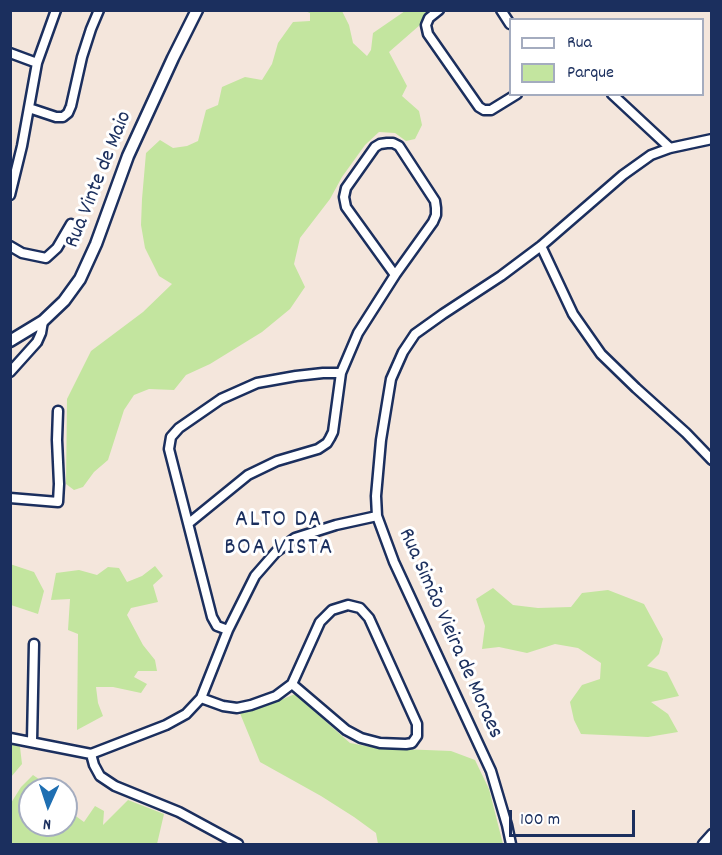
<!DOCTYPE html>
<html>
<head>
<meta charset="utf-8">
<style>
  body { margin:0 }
  #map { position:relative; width:722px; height:855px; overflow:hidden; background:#f4e6dc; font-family:Dekko,sans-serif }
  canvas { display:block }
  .frame { position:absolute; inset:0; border:12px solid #1b2f5e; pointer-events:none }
  .legend { position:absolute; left:509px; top:18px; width:195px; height:78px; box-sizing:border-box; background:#fff; border:2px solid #a4acbf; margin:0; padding:8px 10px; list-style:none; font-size:18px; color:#1b2f5e }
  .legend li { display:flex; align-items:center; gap:12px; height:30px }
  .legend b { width:30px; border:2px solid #a4acbf }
  .north { position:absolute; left:18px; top:777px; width:60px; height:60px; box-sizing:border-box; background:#fff; border:2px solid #a4acbf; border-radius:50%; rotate:183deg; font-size:16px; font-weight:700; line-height:24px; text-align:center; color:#1b2f5e }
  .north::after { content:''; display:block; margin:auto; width:21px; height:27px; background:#1f6fb2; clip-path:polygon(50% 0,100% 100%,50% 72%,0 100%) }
  .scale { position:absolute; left:509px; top:810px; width:126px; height:27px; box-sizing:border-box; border:3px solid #1b2f5e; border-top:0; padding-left:8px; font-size:18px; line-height:21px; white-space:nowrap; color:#1b2f5e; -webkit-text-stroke:4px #fff; paint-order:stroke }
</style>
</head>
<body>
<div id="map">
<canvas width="722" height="855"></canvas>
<div class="frame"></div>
<ul class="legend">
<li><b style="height:8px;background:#fff"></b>Rua</li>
<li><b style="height:16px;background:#c3e59f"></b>Parque</li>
</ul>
<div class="north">N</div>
<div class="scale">100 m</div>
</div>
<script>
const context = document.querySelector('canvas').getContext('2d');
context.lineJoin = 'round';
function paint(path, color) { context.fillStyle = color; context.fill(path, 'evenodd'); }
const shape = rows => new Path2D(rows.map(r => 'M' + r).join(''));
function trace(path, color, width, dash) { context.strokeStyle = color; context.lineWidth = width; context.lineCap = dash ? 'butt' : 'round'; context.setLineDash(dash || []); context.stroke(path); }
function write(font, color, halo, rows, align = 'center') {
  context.font = font + ' Dekko,sans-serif'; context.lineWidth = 6; context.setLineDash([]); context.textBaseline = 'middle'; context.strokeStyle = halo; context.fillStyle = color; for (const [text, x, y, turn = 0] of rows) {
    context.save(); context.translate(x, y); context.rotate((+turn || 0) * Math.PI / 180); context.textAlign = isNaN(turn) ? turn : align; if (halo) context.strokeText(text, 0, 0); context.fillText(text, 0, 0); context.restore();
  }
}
paint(shape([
  [305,11,342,11,349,25,353,43,367,56,371,50,373,33,405,11,436,11,389,52,407,86,402,96,419,111,422,125,415,139,406,141,395,133,379,132,365,145,342,177,330,199,300,238,294,264,305,287,290,309,262,332,210,364,186,375,174,390,149,389,134,395,124,410,108,460,94,472,83,487,74,490,66,484,67,399,91,351,143,312,172,284,159,276,145,248,141,225,142,199,146,153,160,140,173,148,187,146,198,141,206,110,218,105,222,87,245,77,262,80,272,64,278,43,293,22,310,21,310,13],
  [10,564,34,572,44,591,38,614,11,605],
  [155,566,163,576,153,585,158,602,131,608,127,615,143,645,155,660,157,671,138,671,134,677,147,684,141,693,113,687,96,687,98,703,103,716,77,730,78,634,68,630,70,599,51,600,56,573,79,570,97,575,108,567,119,568,127,582,142,576],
  [493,588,513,605,538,608,571,607,582,593,608,590,644,604,663,639,659,654,647,666,667,672,679,696,651,702,668,714,678,732,648,737,581,734,574,720,570,702,582,685,600,679,601,663,578,648,555,644,527,653,499,647,482,649,485,626,476,599],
  [295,694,350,743,376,748,451,751,475,760,489,789,503,844,378,844,376,833,354,817,321,796,260,762,239,711,266,706],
  [11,743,20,747,22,764,11,777],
  [33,775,46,784,50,789,30,789,30,825,66,825,66,809,84,822,95,806,104,811,103,825,128,800,164,814,157,844,16,844,11,843,11,803,21,787]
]), '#c3e59f');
const minor = shape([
  [439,10,429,18,426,25,428,34,479,107,484,110,491,110,517,94],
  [501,10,510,24],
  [10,53,37,63],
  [612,94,670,148],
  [29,108,56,117,63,117,68,113,71,106,82,57,91,29,99,10],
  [10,195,22,146,37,63,56,10],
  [10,246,22,253,46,258,57,248,71,224],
  [541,246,573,314,601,354,636,388,686,433,712,460],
  [10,372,37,342,41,333,43,321],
  [10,498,58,502,59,484,57,440,58,411],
  [189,523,248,475,277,461,318,449,327,443,330,438,333,432,341,373,358,333,395,275,433,222,436,215,436,208,435,201,399,146,393,143,387,143,380,144,375,147,346,188,344,197,346,207,395,275],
  [228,630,217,626,212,617,169,449,171,437,179,428,221,399,257,383,296,376,323,373,341,373],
  [201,698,223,706,237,708,251,705,276,696,292,684,320,622,332,610,348,605,360,608,369,618,417,724,417,736,412,743,406,744,380,743,361,738,346,730,292,684],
  [10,738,91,754,166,725,186,714,201,698,228,630,255,576,276,552,295,538,336,525,377,516],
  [32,741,34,644],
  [91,754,94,765,100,776,115,786,179,812,238,844],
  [511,844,507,825,491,771,394,562,377,516,376,496,381,440,391,379,403,352,415,334,443,314,501,276,541,246,623,175,651,155,670,148,712,139],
  [703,844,712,834]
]);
const major = shape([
  [10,341,43,321,64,301,80,279,96,244,128,156,173,58,197,10]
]);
trace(minor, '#1b2f5e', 13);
trace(major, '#1b2f5e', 15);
trace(minor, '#fff', 8);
trace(major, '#fff', 10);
write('22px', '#1b2f5e', '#fff', [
  ["Rua Vinte de Maio",100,180,-68],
  ["Rua Simão Vieira de Moraes",449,634,66]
]);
context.letterSpacing = '1.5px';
write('24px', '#1b2f5e', '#fff', [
  ["ALTO DA",279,522],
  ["BOA VISTA",279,550]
]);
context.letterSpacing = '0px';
</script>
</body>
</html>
